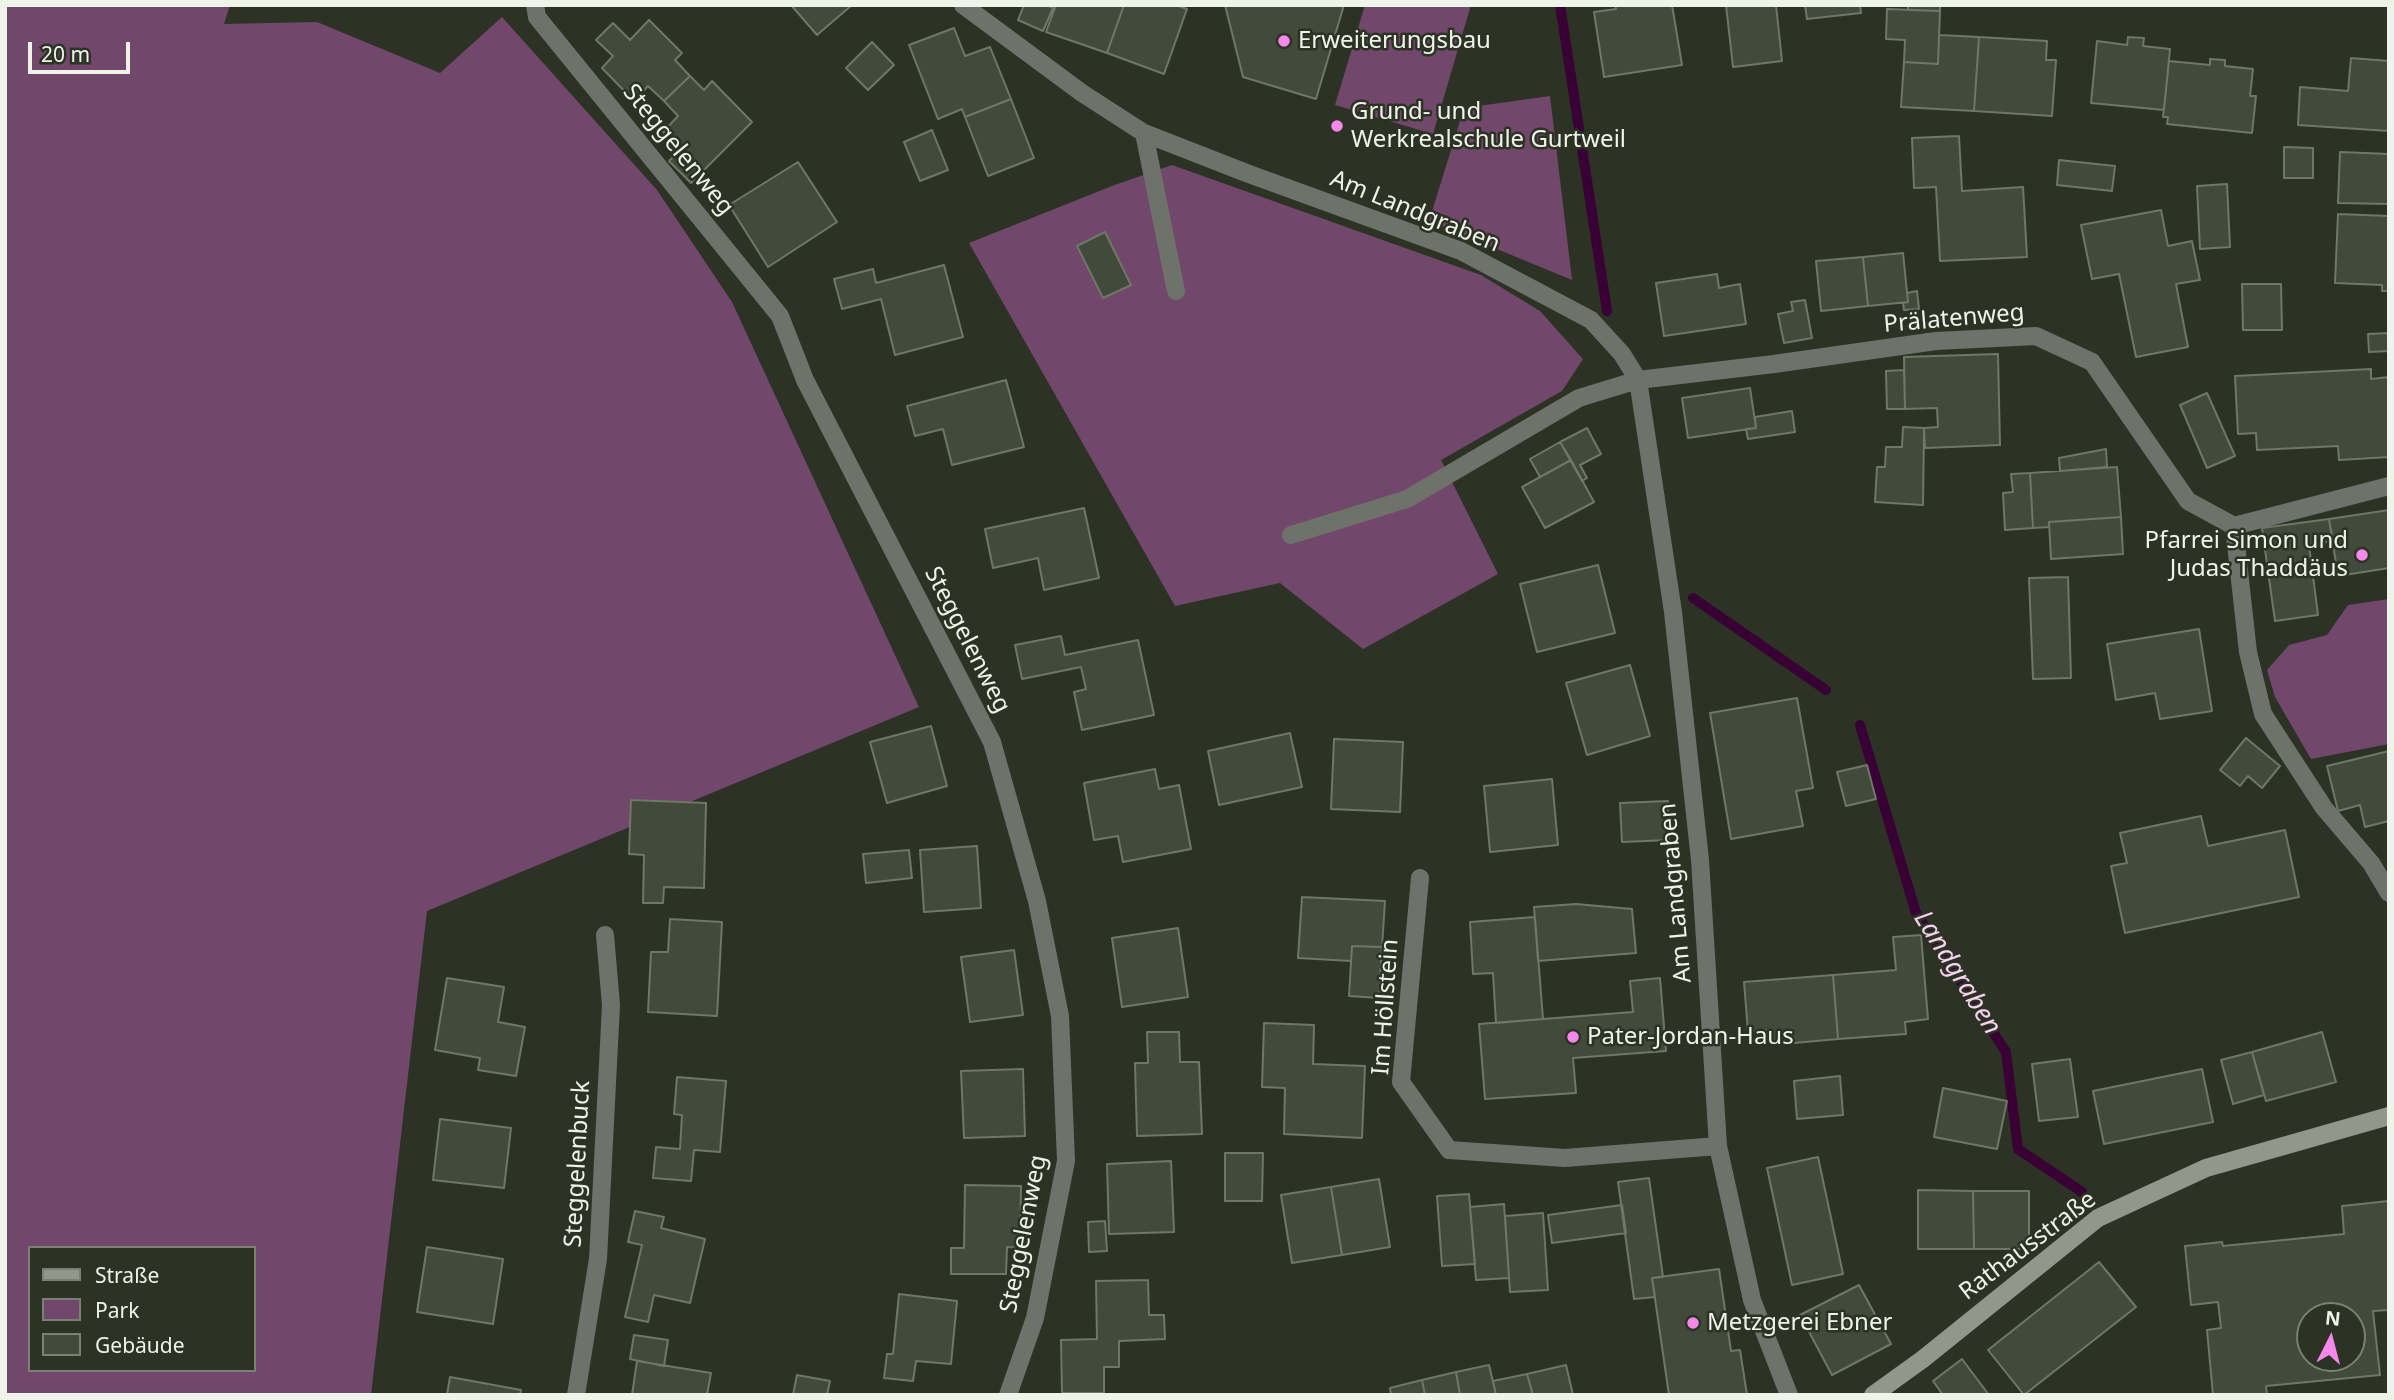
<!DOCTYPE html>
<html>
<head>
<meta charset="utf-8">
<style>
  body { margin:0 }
  #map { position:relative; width:2394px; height:1400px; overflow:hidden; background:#2c3324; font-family:"Noto Sans",sans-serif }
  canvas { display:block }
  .frame { position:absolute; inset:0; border:7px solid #eff4ea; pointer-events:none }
  .legend { position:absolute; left:28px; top:1246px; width:228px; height:126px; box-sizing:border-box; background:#2c3324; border:2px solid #7a8073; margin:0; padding:9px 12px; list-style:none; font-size:21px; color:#eff4ea }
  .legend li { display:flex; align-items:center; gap:14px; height:35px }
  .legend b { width:35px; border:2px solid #7a8073 }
  .north { position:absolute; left:2296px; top:1302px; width:70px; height:70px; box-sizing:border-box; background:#2c3324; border:2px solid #7a8073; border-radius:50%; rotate:6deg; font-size:19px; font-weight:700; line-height:28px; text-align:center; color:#eff4ea }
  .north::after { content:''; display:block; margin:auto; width:24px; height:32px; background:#f788eb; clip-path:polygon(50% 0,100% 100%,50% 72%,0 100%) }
  .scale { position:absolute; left:28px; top:42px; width:102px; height:32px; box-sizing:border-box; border:4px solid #eff4ea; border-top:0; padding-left:9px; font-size:21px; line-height:24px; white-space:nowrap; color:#eff4ea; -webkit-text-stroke:5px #2c3324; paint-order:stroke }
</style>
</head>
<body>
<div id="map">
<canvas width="2394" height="1400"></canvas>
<div class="frame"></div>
<ul class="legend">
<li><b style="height:9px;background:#91988b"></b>Straße</li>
<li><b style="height:19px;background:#71476c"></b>Park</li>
<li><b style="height:19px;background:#424a3a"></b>Gebäude</li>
</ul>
<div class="north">N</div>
<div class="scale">20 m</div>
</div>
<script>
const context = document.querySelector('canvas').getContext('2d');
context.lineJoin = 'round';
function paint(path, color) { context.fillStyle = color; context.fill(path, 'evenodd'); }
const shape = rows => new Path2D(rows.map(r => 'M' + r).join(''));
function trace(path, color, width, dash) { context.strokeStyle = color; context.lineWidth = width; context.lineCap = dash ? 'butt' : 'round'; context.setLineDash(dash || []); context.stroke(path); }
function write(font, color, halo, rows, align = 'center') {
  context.font = font + ' "Noto Sans",sans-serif'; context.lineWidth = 5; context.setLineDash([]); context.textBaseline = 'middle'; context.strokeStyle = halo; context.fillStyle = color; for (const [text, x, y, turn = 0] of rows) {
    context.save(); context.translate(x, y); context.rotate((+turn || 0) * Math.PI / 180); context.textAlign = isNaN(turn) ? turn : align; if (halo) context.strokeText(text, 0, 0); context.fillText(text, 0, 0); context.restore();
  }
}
paint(shape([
  [5,5,230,5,224,24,317,22,440,73,502,17,657,190,732,302,919,707,427,911,371,1395,5,1395],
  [30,1248,254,1248,254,1370,30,1370],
  [1365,5,1471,5,1433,134,1335,105],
  [1550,96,1572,280,1429,221,1464,108],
  [1172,165,1481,275,1540,311,1583,359,1562,391,1441,460,1498,574,1363,649,1280,583,1175,606,969,243,1112,186],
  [2389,599,2389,744,2311,759,2275,697,2267,670,2289,645,2327,635,2348,605]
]), '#71476c');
trace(shape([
  [1560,5,1607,311],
  [1693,598,1826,690],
  [1860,725,1916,913,2006,1052,2018,1149,2082,1192]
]), '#390035', 10);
const building = shape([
  [791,5,852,5,817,35,791,5],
  [1024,5,1046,5,1053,8,1043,31,1018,20,1024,5],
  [1056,5,1124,5,1107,53,1046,32,1056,5],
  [1124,5,1176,5,1187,9,1164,74,1107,53,1124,5],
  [1225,5,1344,5,1316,99,1243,77,1225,5],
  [1615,5,1672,5,1682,65,1604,77,1594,12,1616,9,1615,5],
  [1726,5,1776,5,1782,61,1733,67,1726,5],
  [1805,5,1860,5,1861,13,1807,19,1805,5],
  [1908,5,1940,5,1940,11,1908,10,1908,5],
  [1887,9,1940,11,1938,64,1904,62,1905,40,1886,39,1887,9],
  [649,20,682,53,675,60,690,76,664,101,648,86,634,101,602,68,613,56,596,40,613,23,630,40,649,20],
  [954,28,965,56,990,47,1011,99,965,117,962,109,938,119,909,45,954,28],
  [1939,35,1979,37,1974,111,1901,107,1904,62,1938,64,1939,35],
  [1979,37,2047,41,2046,60,2056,60,2052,116,1974,111,1979,37],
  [2128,37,2144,38,2143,46,2170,49,2164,110,2091,103,2097,41,2127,45,2128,37],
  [872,42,894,65,868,90,846,68,872,42],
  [2351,58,2389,61,2389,131,2298,125,2300,87,2348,91,2351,58],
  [2210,59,2225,60,2225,66,2253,69,2250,96,2256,96,2252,133,2167,124,2168,117,2163,117,2169,61,2210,65,2210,59],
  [690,76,704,90,712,81,752,122,691,183,669,161,681,150,663,132,678,116,664,101,690,76],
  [1011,99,1034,158,988,176,965,117,1011,99],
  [932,130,948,170,920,181,904,142,932,130],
  [1959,136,1962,191,2023,187,2027,257,1940,261,1936,187,1914,188,1912,138,1959,136],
  [2284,147,2313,148,2313,178,2284,178,2284,147],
  [2340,152,2389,154,2389,204,2338,203,2340,152],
  [2059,160,2115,166,2112,191,2057,185,2059,160],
  [798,162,837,222,768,267,729,205,798,162],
  [2227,184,2230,247,2200,249,2197,186,2227,184],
  [2161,210,2168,246,2192,241,2200,280,2176,284,2188,347,2136,357,2119,274,2092,279,2081,225,2161,210],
  [2338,214,2389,216,2389,291,2382,291,2382,285,2335,283,2338,214],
  [1105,232,1131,285,1103,298,1077,246,1105,232],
  [1903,253,1908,302,1868,306,1863,257,1903,253],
  [1863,257,1868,306,1821,311,1816,261,1863,257],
  [944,265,963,337,895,355,881,299,842,309,834,279,873,269,876,283,944,265],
  [1717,274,1719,288,1740,284,1746,324,1664,336,1656,283,1717,274],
  [2242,284,2281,284,2282,330,2243,330,2242,284],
  [1917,291,1919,309,1904,310,1903,303,1908,302,1907,293,1917,291],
  [1805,300,1812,338,1784,343,1778,314,1793,311,1791,302,1805,300],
  [2389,333,2389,351,2369,352,2368,334,2389,333],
  [1998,354,2000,445,1925,448,1924,428,1938,427,1937,408,1905,409,1904,357,1998,354],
  [2371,369,2371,379,2389,377,2389,457,2339,460,2338,446,2257,450,2256,433,2238,434,2235,376,2371,369],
  [1904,370,1905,409,1887,409,1886,371,1904,370],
  [1006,380,1024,447,952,465,943,429,915,436,907,406,1006,380],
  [1750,388,1756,428,1688,438,1682,398,1750,388],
  [2207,393,2235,456,2207,468,2180,405,2207,393],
  [1792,411,1795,432,1748,439,1746,429,1756,428,1755,417,1792,411],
  [1903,427,1924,428,1923,505,1875,502,1877,467,1885,467,1886,447,1902,447,1903,427],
  [1587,428,1601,454,1580,465,1587,478,1582,481,1560,442,1587,428],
  [1560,442,1571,460,1540,477,1530,459,1560,442],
  [2106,449,2107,467,2060,471,2059,458,2106,449],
  [1571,460,1594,502,1545,528,1522,487,1571,460],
  [2117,467,2121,517,2049,522,2049,527,2033,528,2030,473,2117,467],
  [2030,473,2033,528,2005,530,2003,493,2013,492,2011,474,2030,473],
  [1084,508,1099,578,1044,590,1038,558,993,568,985,529,1084,508],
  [2389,510,2389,568,2338,576,2329,519,2389,510],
  [2121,517,2123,554,2051,559,2049,522,2121,517],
  [2329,519,2333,541,2309,545,2318,615,2275,621,2262,528,2329,519],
  [1598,565,1615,633,1537,652,1520,584,1598,565],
  [2068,577,2071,678,2033,679,2029,578,2068,577],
  [2199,629,2212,711,2160,719,2155,693,2116,700,2107,644,2199,629],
  [1061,636,1065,655,1138,640,1154,715,1082,730,1074,692,1086,689,1081,667,1022,679,1015,645,1061,636],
  [1630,665,1650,736,1587,755,1566,683,1630,665],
  [1797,698,1813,788,1796,791,1803,826,1731,839,1710,713,1797,698],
  [931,726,947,786,887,803,870,742,931,726],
  [1290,733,1302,787,1219,805,1208,751,1290,733],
  [2246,738,2280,766,2262,788,2248,776,2240,786,2220,770,2246,738],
  [1334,739,1403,742,1400,812,1331,809,1334,739],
  [2389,751,2389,821,2365,827,2360,805,2338,811,2327,766,2389,751],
  [1867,765,1876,799,1846,806,1837,772,1867,765],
  [1155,769,1159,789,1179,785,1191,849,1123,862,1118,836,1094,840,1084,783,1155,769],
  [1552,779,1558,845,1490,852,1484,786,1552,779],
  [631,800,706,803,704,888,664,887,663,903,643,903,644,855,629,854,631,800],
  [1668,801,1669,840,1622,842,1620,803,1668,801],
  [2201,816,2208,846,2285,830,2299,897,2125,933,2111,866,2127,863,2120,833,2201,816],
  [977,846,981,908,924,912,920,850,977,846],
  [909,850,912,878,866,883,863,854,909,850],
  [1302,897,1385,901,1382,947,1352,946,1351,961,1298,958,1302,897],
  [1576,904,1632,909,1636,953,1538,961,1534,907,1576,904],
  [1535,917,1543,1019,1496,1023,1493,973,1473,974,1470,922,1535,917],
  [670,919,722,922,717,1016,648,1012,651,952,668,952,670,919],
  [1178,928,1188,997,1122,1007,1112,938,1178,928],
  [1921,935,1928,1019,1905,1022,1906,1034,1838,1039,1833,975,1896,970,1893,937,1921,935],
  [1352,946,1382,947,1379,998,1349,996,1352,946],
  [1014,950,1023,1015,970,1022,961,957,1014,950],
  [1833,975,1838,1039,1772,1045,1771,1030,1748,1032,1744,982,1833,975],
  [447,978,504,987,498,1022,525,1027,516,1076,478,1070,480,1058,435,1050,447,978],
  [1660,978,1666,1051,1573,1058,1576,1093,1485,1099,1479,1024,1633,1012,1630,981,1660,978],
  [1264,1023,1314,1025,1313,1064,1365,1066,1362,1138,1284,1134,1285,1088,1262,1087,1264,1023],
  [1147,1032,1179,1032,1180,1062,1199,1062,1202,1134,1137,1136,1135,1063,1148,1063,1147,1032],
  [2322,1032,2336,1082,2266,1101,2252,1052,2322,1032],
  [2252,1052,2264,1095,2233,1104,2221,1060,2252,1052],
  [2070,1059,2078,1117,2039,1121,2032,1064,2070,1059],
  [1023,1069,1025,1136,964,1138,961,1071,1023,1069],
  [2202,1069,2213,1122,2104,1144,2093,1091,2202,1069],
  [1840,1076,1843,1115,1797,1119,1794,1081,1840,1076],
  [677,1077,726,1081,720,1152,694,1150,691,1181,653,1178,656,1147,680,1149,682,1115,674,1114,677,1077],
  [1943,1088,2007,1101,1997,1149,1934,1137,1943,1088],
  [440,1119,511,1128,504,1188,433,1180,440,1119],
  [1225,1153,1263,1153,1262,1201,1225,1201,1225,1153],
  [1818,1157,1843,1274,1792,1285,1767,1168,1818,1157],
  [1171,1161,1174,1232,1109,1234,1107,1164,1171,1161],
  [1649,1178,1663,1277,1652,1278,1655,1297,1634,1299,1618,1182,1649,1178],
  [1379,1179,1390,1247,1342,1255,1331,1187,1379,1179],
  [965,1185,1021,1186,1020,1248,1007,1247,1006,1274,951,1274,951,1248,964,1248,965,1185],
  [1331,1187,1342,1255,1292,1263,1281,1195,1331,1187],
  [1918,1190,1973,1191,1974,1249,1918,1249,1918,1190],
  [1973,1191,2029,1191,2029,1249,1974,1249,1973,1191],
  [1469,1194,1475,1264,1442,1266,1437,1196,1469,1194],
  [2389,1201,2389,1310,2373,1311,2380,1375,2266,1386,2267,1395,2213,1395,2207,1330,2221,1328,2218,1302,2191,1305,2185,1246,2222,1242,2223,1246,2344,1234,2342,1206,2389,1201],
  [2310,1316,2352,1316,2352,1358,2310,1358,2310,1316],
  [1504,1204,1509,1278,1476,1280,1470,1207,1504,1204],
  [1622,1205,1626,1233,1552,1243,1548,1215,1622,1205],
  [635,1211,664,1217,661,1228,705,1239,690,1303,654,1295,648,1322,625,1317,642,1245,628,1242,635,1211],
  [1543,1213,1548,1290,1510,1292,1505,1216,1543,1213],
  [1105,1221,1107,1251,1089,1252,1088,1222,1105,1221],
  [427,1247,503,1259,493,1324,417,1312,427,1247],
  [2099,1262,2136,1307,2024,1395,1988,1350,2099,1262],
  [1719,1269,1731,1351,1740,1350,1747,1395,1669,1395,1652,1278,1719,1269],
  [1148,1280,1149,1315,1164,1315,1165,1339,1119,1341,1119,1367,1104,1367,1104,1393,1062,1393,1061,1340,1097,1339,1096,1281,1148,1280],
  [1859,1285,1891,1344,1832,1375,1800,1315,1859,1285],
  [899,1294,957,1301,951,1364,916,1361,913,1381,884,1378,887,1354,893,1354,899,1294],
  [634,1335,668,1340,664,1366,630,1359,634,1335],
  [1962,1359,1989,1395,1943,1395,1933,1381,1962,1359],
  [637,1361,711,1373,707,1395,632,1395,637,1361],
  [1489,1365,1496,1395,1460,1395,1456,1372,1489,1365],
  [1566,1365,1573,1395,1533,1395,1527,1374,1566,1365],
  [1456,1372,1460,1395,1425,1395,1422,1380,1456,1372],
  [1527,1374,1533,1395,1496,1395,1493,1381,1527,1374],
  [797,1375,830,1381,827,1395,793,1395,797,1375],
  [450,1377,521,1390,520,1395,447,1395,450,1377],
  [1422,1380,1425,1395,1391,1395,1390,1388,1422,1380]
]);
paint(building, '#424a3a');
trace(building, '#6f7766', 2);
trace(shape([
  [535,5,537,17,780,316,805,380,992,742,1037,901,1060,1016,1066,1161,1035,1318,1008,1395],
  [963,5,1082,93,1144,133,1249,174,1461,251,1591,320,1622,354,1638,380,1673,612,1700,860,1718,1146,1752,1300,1789,1395],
  [1144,133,1176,291],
  [2234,526,2389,486],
  [1291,535,1407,499,1579,398,1638,380,1774,364,1936,341,2036,336,2092,362,2188,501,2234,526,2248,652,2263,714,2324,808,2371,863,2389,893],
  [1420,878,1401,1082,1449,1150,1565,1158,1718,1146],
  [576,1395,598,1259,611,1005,605,935]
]), '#6f726b', 18);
trace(shape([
  [1873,1395,1923,1359,2098,1218,2206,1168,2389,1116]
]), '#91988b', 18);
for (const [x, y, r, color] of [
  [1284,41,7,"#f788eb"],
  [1337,126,7,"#f788eb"],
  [2362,555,7,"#f788eb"],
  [1573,1037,7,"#f788eb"],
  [1693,1323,7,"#f788eb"]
]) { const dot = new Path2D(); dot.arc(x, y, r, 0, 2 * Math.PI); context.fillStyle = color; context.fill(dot); trace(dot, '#2c3324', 2.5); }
write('24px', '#eff4ea', '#2c3324', [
  ["Erweiterungsbau",1298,41],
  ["Grund- und",1351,112],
  ["Werkrealschule Gurtweil",1351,140],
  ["Pfarrei Simon und",2348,541,"right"],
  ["Judas Thaddäus",2348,569,"right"],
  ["Pater-Jordan-Haus",1587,1037],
  ["Metzgerei Ebner",1707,1323]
], 'left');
write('24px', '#eff4ea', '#2c3324', [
  ["Steggelenweg",678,150,51],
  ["Am Landgraben",1415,212,22],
  ["Prälatenweg",1954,319,-5],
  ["Steggelenweg",967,640,63],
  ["Am Landgraben",1676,893,-95],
  ["Im Höllstein",1386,1007,-86],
  ["Steggelenbuck",578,1164,-87],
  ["Steggelenweg",1024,1234,-79],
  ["Rathausstraße",2028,1246,-37]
]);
write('italic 26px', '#f7d3f1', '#2c3324', [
  ["Landgraben",1957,973,58]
]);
</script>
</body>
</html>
